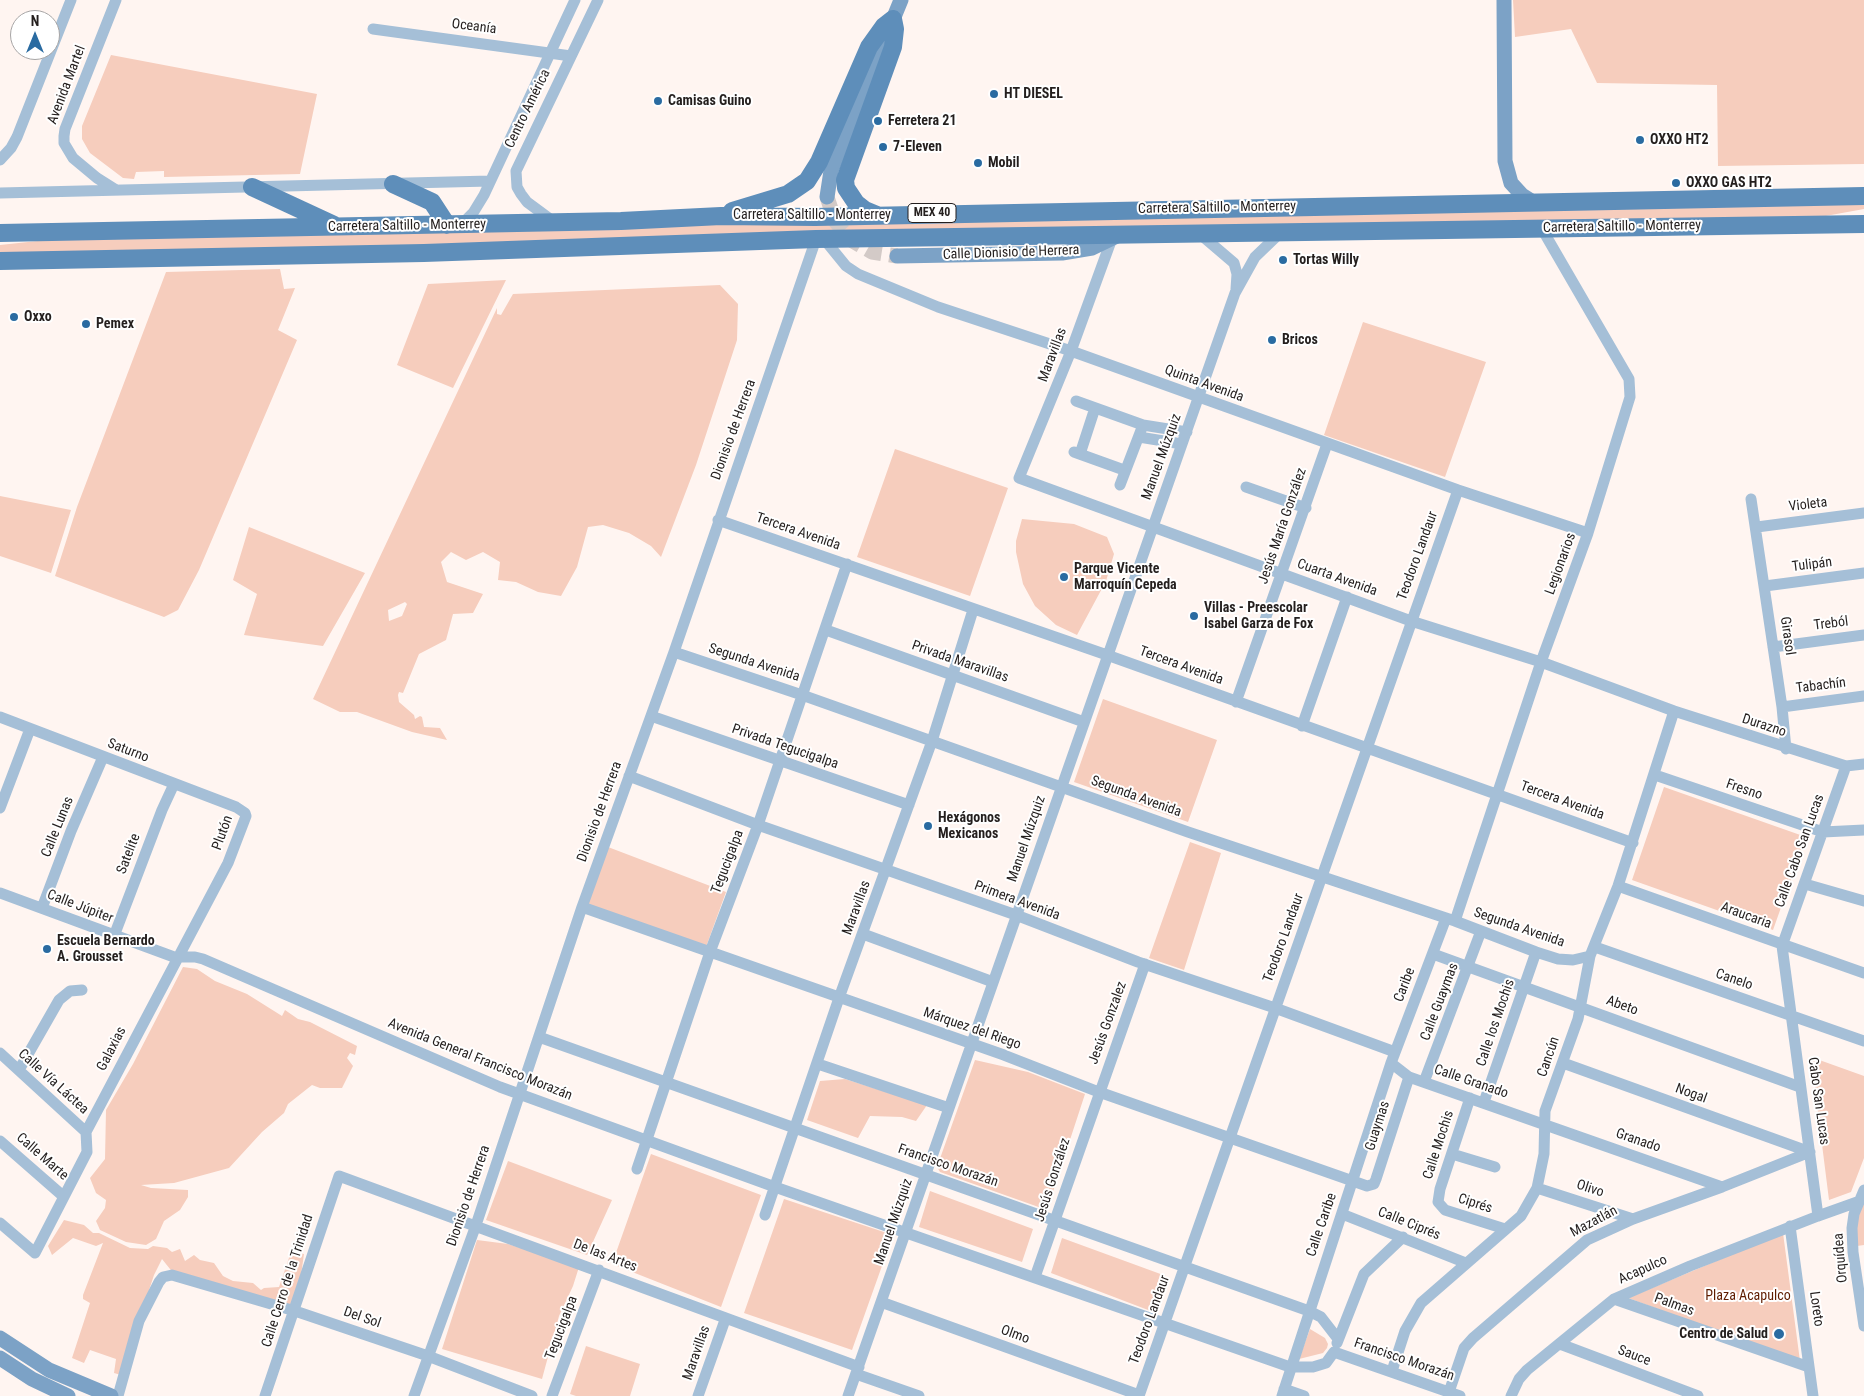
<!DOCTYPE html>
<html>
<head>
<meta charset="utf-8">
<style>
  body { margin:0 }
  #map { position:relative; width:1864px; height:1396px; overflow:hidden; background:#fff5f1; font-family:"Roboto Condensed",sans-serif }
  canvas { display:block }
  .north { position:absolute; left:10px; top:10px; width:50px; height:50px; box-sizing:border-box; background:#fff; border:1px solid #a7a5a5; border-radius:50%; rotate:0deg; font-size:14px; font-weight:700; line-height:20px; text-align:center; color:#241f1e }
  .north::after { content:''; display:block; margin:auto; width:18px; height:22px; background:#2a6ba1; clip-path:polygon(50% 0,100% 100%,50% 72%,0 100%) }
</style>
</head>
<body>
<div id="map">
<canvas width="1864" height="1396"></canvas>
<div class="north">N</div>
</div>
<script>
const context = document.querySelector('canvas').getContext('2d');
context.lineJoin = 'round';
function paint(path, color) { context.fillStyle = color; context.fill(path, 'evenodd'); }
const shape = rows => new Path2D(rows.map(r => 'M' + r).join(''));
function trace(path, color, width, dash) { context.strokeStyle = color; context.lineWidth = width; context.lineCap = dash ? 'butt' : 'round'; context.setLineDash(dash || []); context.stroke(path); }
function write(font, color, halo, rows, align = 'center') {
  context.font = font + ' "Roboto Condensed",sans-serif'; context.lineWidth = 4; context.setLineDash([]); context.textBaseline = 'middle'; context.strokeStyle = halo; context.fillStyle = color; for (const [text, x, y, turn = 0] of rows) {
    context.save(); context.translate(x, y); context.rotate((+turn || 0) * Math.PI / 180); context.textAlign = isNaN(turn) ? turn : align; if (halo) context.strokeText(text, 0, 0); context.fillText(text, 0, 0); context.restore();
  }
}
paint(shape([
  [1513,0,1864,0,1864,164,1718,166,1717,85,1597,83,1571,29,1515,37],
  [111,55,317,94,300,174,164,177,164,171,136,172,134,179,123,178,90,153,82,139,82,126],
  [1864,201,1864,209,1820,217,0,254,0,245,56,239,286,236,600,227],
  [280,269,284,289,295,288,278,330,297,340,199,570,178,610,164,617,55,576,77,507,166,272],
  [506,280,453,388,397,365,428,284],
  [720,285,738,304,737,340,696,465,661,557,651,546,629,533,603,525,588,527,577,567,561,596,538,592,516,582,498,580,500,562,483,552,466,560,451,552,441,562,447,582,483,594,473,613,453,614,446,640,419,654,403,693,399,692,398,695,399,702,414,715,415,719,420,716,422,717,424,727,440,728,447,740,412,732,357,712,340,712,313,699,497,308,497,314,501,315,513,294],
  [405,602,407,604,402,616,389,621,388,610],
  [1363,322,1486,362,1445,477,1324,435],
  [895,449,1008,488,970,596,857,557],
  [0,496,71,510,51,573,0,556],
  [1022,519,1074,524,1107,537,1114,554,1106,581,1077,635,1056,625,1035,606,1023,584,1016,552,1016,541],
  [249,527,365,573,323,646,244,635,257,594,233,580],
  [1103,699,1217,740,1188,822,1074,782],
  [1664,787,1806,837,1773,930,1632,880],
  [1190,842,1221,853,1184,970,1149,958],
  [608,847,726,892,706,947,587,904],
  [183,967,197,969,215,981,247,994,282,1016,285,1010,298,1019,310,1022,357,1046,355,1055,350,1053,347,1058,353,1066,342,1088,320,1088,312,1085,288,1104,284,1113,262,1132,229,1168,174,1183,141,1185,151,1188,188,1190,188,1197,180,1210,164,1221,156,1239,146,1245,126,1242,100,1230,96,1221,105,1208,106,1200,96,1193,90,1178,105,1159,106,1110,133,1064],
  [1811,1057,1864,1076,1864,1158,1851,1192,1829,1200],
  [975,1060,1028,1072,1085,1094,1047,1210,940,1172,937,1167],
  [845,1079,927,1105,916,1121,902,1117,870,1116,858,1138,807,1120,820,1081],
  [651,1154,761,1195,721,1307,612,1264],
  [508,1161,612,1200,587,1255,486,1220],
  [930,1191,1033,1229,1022,1262,919,1227],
  [784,1199,893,1235,852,1350,744,1313],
  [1864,1201,1864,1245,1857,1246,1856,1237,1858,1216],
  [64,1220,84,1225,93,1233,99,1233,130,1248,148,1249,153,1246,167,1248,172,1252,180,1249,185,1261,194,1255,200,1260,214,1263,223,1276,233,1281,253,1283,261,1290,264,1288,279,1287,291,1252,304,1254,301,1275,290,1308,174,1274,162,1259,154,1275,121,1375,114,1373,116,1359,90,1350,84,1363,72,1358,90,1303,83,1299,83,1295,103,1243,96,1246,73,1238,52,1255,48,1246],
  [1783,1233,1800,1361,1628,1298],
  [1062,1238,1166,1276,1156,1313,1051,1273],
  [477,1240,508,1244,579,1267,573,1286,559,1316,542,1379,442,1349],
  [1310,1329,1325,1338,1328,1344,1327,1348,1323,1353,1299,1359],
  [586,1346,640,1364,630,1396,576,1396,570,1394]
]), '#f6cdbd');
trace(shape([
  [827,197,835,221,851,240,872,252,897,256]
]), '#d3cac7', 15, [15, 8]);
trace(shape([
  [116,0,65,129,64,136,64,143,73,158,97,178,116,190],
  [373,29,571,56],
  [0,160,11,148,17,137,71,0],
  [0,193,490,181],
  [554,222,527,202,521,194,517,187,516,171,598,0],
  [461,225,473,213,484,195,575,0],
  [1200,234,1234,263,1237,274,1236,289],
  [824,239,846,266,858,274,938,307,1071,351,1458,490,1588,533],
  [1111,241,1071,351,1019,478,1411,621,1541,662,1674,711,1846,766,1864,764],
  [1076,401,1143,425,1187,432],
  [1139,437,1182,444],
  [1074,452,1124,470],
  [1080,454,1095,408],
  [1120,485,1143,425],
  [1246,487,1306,508],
  [1751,499,1782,707,1786,749],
  [718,520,1107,655,1633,843],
  [1757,527,1864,513],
  [1765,586,1864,573],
  [826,630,1084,722],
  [1773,647,1864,635],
  [674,652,802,695,1188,832,1455,921,1536,952,1558,959,1573,960,1590,956],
  [1236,702,1327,444],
  [1782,707,1864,696],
  [651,716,909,805],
  [0,717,236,807,245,813,246,816,228,863,86,1132,87,1152,35,1253,0,1223],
  [1302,726,1347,597],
  [1846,766,1782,946,1818,1216,1860,1201],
  [1655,775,1823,832,1864,830],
  [629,776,758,825,1016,915,1138,962,1275,1008,1395,1052],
  [0,808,30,729],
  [1805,884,1864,901],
  [1618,886,1864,973],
  [0,893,174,957,195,957,203,959,500,1087,775,1187,1290,1367,1313,1367,1326,1363,1334,1352,1460,1396],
  [582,907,1004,1055,1099,1092,1367,1186,1374,1184,1376,1179,1409,1077],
  [42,908,71,831,103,757],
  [1455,921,1541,662,1588,533,1630,397,1629,379,1542,229],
  [863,934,993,982],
  [114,936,162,810,174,784],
  [1595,947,1864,1041],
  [1433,954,1800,1087],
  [539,1037,1309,1311,1321,1317,1338,1339],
  [0,1053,86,1132],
  [1391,1063,1409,1077,1722,1187],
  [1563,1063,1810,1152],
  [818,1064,949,1108],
  [19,1070,59,1000,70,991,82,990],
  [1424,1082,1481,931],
  [1470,1098,1440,1189,1438,1202,1445,1210,1505,1229],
  [1484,1102,1536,952],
  [0,1141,63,1196],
  [1452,1154,1495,1167],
  [637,1169,710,952,758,825,847,564],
  [1537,1188,1633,1219],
  [1864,1190,1854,1214,1852,1228,1853,1252,1864,1326],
  [1342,1214,1466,1263],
  [765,1215,839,998,932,741,973,610],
  [1790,1226,1813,1396],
  [1035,1277,1145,964],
  [1614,1299,1809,1367],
  [881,1302,1139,1395],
  [1337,1343,1364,1274,1403,1237],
  [1560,1344,1698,1396],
  [1392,1371,1405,1331,1421,1303,1521,1216,1537,1188,1544,1154,1545,1111,1578,1019,1590,956,1618,886,1674,711],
  [856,1374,919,1396],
  [1284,1389,1304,1396],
  [1449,1392,1464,1348,1473,1338,1587,1240,1633,1219,1722,1187,1810,1152],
  [118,1396,139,1321,159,1282,163,1277,172,1275,295,1311,428,1356,532,1396],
  [265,1396,339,1176,859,1367],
  [414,1396,476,1225,582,907,674,652,816,239],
  [552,1396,599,1270],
  [698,1396,725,1320],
  [848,1396,1235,293,1255,257,1280,233],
  [1139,1396,1458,490],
  [1282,1396,1391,1063,1446,918],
  [1511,1396,1519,1379,1527,1370,1614,1299,1690,1266,1818,1216]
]), '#a5bfd7', 11);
trace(shape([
  [1504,0,1505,161,1511,183,1522,195,1533,202],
  [827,197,831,171,901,0],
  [897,256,1062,253,1092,248,1121,234],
  [0,1338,49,1370,111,1396],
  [0,1358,32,1379,68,1396]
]), '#7ca2c6', 15);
trace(shape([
  [393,184,432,202,447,225],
  [252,187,334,225],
  [732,211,788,194,807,181,819,162,869,47,884,26,893,19,895,29,893,47,845,180,846,188,856,203,865,210,877,215],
  [0,233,621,221,721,216,815,217,1864,196],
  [0,261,424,253,816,239,1864,224]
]), '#5e8eba', 18);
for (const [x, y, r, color] of [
  [994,94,5,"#2a6ba1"],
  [658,101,5,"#2a6ba1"],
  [878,121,5,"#2a6ba1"],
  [1640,140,5,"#2a6ba1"],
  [883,147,5,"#2a6ba1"],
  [978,163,5,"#2a6ba1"],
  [1676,183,5,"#2a6ba1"],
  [1283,260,5,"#2a6ba1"],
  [14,317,5,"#2a6ba1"],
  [86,324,5,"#2a6ba1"],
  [1272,340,5,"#2a6ba1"],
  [1064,577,5,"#2a6ba1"],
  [1194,616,5,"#2a6ba1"],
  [928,826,5,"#2a6ba1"],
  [47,949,5,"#2a6ba1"],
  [1779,1334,6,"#2a6ba1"]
]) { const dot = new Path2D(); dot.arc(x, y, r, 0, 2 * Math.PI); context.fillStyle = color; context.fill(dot); trace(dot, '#fff', 2); }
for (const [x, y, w] of [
  [932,213,48]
]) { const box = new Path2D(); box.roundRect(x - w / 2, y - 9.5, w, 19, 4); context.fillStyle = '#fff'; context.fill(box); trace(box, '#241f1e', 1); }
write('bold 12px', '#241f1e', null, [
  ["MEX 40",932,213]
]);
write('14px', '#241f1e', '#fff', [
  ["Oceanía",474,27,7],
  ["Avenida Martel",67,85,-69],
  ["Centro América",528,109,-64],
  ["Carretera Saltillo - Monterrey",1217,208,-1],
  ["Carretera Saltillo - Monterrey",812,215],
  ["Carretera Saltillo - Monterrey",407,226,-1],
  ["Carretera Saltillo - Monterrey",1622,227,-1],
  ["Calle Dionisio de Herrera",1011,253,-2],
  ["Maravillas",1053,355,-69],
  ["Quinta Avenida",1204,384,20],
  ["Dionisio de Herrera",734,430,-70],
  ["Manuel Múzquiz",1162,457,-70],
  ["Violeta",1808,505,-7],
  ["Jesús María González",1283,526,-71],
  ["Tercera Avenida",798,532,19],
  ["Teodoro Landaur",1418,556,-70],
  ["Legionarios",1561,564,-70],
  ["Tulipán",1812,565,-7],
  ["Cuarta Avenida",1337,578,20],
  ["Treból",1831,624,-7],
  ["Girasol",1787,636,82],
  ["Privada Maravillas",960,662,19],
  ["Segunda Avenida",754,663,18],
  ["Tercera Avenida",1181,666,20],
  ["Tabachín",1821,686,-7],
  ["Durazno",1764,726,18],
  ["Privada Tegucigalpa",785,747,19],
  ["Saturno",128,751,21],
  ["Fresno",1744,790,19],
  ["Segunda Avenida",1136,797,20],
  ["Tercera Avenida",1562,801,20],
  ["Dionisio de Herrera",600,812,-70],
  ["Calle Lunas",58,827,-68],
  ["Plutón",223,833,-70],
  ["Manuel Múzquiz",1027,839,-71],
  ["Calle Cabo San Lucas",1800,851,-70],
  ["Satelite",129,854,-69],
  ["Tegucigalpa",728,862,-69],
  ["Primera Avenida",1017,901,20],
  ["Calle Júpiter",80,907,21],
  ["Maravillas",857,908,-70],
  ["Araucaria",1746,916,20],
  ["Segunda Avenida",1519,928,19],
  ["Teodoro Landaur",1284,938,-70],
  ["Canelo",1734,980,19],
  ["Caribe",1405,985,-69],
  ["Calle Guaymas",1440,1002,-69],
  ["Abeto",1622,1006,20],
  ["Jesús Gonzalez",1108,1023,-70],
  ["Calle los Mochis",1496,1023,-71],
  ["Márquez del Riego",972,1029,19],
  ["Galaxias",112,1049,-63],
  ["Cancún",1549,1057,-71],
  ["Avenida General Francisco Morazán",480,1060,22],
  ["Calle Vía Láctea",53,1082,42],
  ["Calle Granado",1471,1082,19],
  ["Nogal",1691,1094,20],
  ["Cabo San Lucas",1818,1101,82],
  ["Guaymas",1378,1126,-72],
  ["Granado",1638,1141,19],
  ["Calle Mochis",1439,1145,-72],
  ["Calle Marte",42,1157,41],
  ["Francisco Morazán",948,1166,19],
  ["Jesús González",1053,1180,-72],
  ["Olivo",1590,1189,18],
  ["Dionisio de Herrera",469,1196,-71],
  ["Ciprés",1475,1204,18],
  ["Manuel Múzquiz",894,1222,-71],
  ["Mazatlán",1594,1222,-28],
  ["Calle Ciprés",1409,1224,22],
  ["Calle Caribe",1322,1225,-71],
  ["De las Artes",605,1256,21],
  ["Orquídea",1841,1258,-95],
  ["Acapulco",1643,1270,-24],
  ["Calle Cerro de la Trinidad",288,1281,-72],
  ["Palmas",1674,1305,20],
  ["Loreto",1816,1309,82],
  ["Del Sol",362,1318,19],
  ["Teodoro Landaur",1150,1320,-70],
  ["Tegucigalpa",562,1328,-69],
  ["Olmo",1015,1335,20],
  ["Maravillas",697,1353,-71],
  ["Sauce",1634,1356,21],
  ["Francisco Morazán",1404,1360,19]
]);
write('bold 14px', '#241f1e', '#fff', [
  ["HT DIESEL",1004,94],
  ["Camisas Guino",668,101],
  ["Ferretera 21",888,121],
  ["OXXO HT2",1650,140],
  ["7-Eleven",893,147],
  ["Mobil",988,163],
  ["OXXO GAS HT2",1686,183],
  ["Tortas Willy",1293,260],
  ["Oxxo",24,317],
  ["Pemex",96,324],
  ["Bricos",1282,340],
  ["Parque Vicente",1074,569],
  ["Marroquín Cepeda",1074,585],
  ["Villas - Preescolar",1204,608],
  ["Isabel Garza de Fox",1204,624],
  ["Hexágonos",938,818],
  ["Mexicanos",938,834],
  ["Escuela Bernardo",57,941],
  ["A. Grousset",57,957],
  ["Centro de Salud",1768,1334,"right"]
], 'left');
write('14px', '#5f1d00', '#fff', [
  ["Plaza Acapulco",1748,1296]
]);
</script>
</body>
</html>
